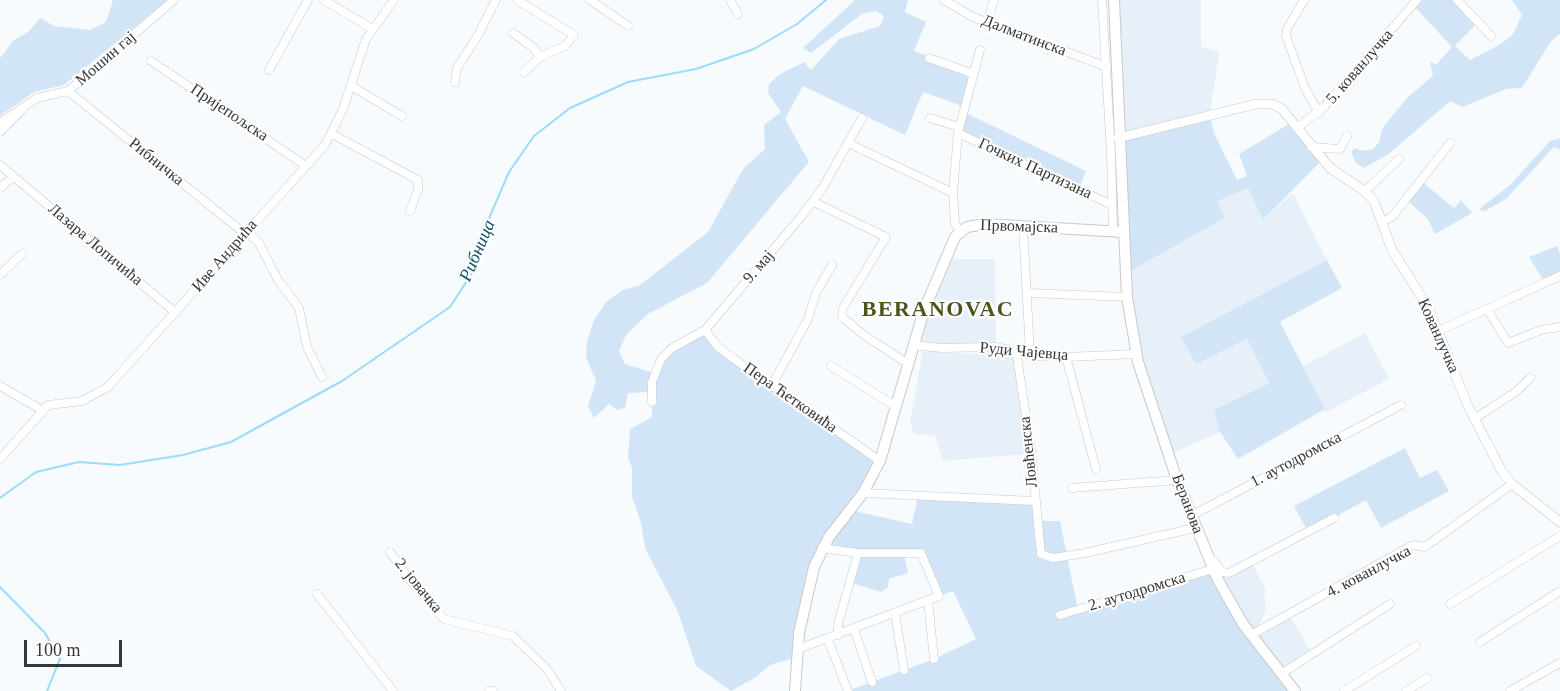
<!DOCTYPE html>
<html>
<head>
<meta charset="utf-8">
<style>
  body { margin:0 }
  #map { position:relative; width:1560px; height:691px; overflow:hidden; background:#f8fbfd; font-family:Georgia,serif }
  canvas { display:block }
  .scale { position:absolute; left:24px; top:640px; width:98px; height:27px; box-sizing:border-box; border:3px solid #353637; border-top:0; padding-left:8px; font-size:18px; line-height:21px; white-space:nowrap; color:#353637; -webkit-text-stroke:4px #fff; paint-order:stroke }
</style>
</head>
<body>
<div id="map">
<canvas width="1560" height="691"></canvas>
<div class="scale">100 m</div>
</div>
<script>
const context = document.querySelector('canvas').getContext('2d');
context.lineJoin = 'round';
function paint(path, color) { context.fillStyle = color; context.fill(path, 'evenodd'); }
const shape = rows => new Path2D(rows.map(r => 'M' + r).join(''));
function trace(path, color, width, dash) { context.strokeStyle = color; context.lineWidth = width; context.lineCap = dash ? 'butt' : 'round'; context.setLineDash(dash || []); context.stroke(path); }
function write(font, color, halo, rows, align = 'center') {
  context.font = font + ' Georgia,serif'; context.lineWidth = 4.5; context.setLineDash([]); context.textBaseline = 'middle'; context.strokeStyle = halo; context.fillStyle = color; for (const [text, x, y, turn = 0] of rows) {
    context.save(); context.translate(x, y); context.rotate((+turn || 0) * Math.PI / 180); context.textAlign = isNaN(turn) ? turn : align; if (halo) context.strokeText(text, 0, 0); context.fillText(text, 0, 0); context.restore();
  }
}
paint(shape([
  [1114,0,1201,0,1201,47,1219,52,1210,115,1118,138],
  [1248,187,1263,220,1293,193,1327,260,1181,337,1196,363,1247,339,1269,383,1215,410,1220,432,1168,455,1148,397,1125,274,1225,218,1218,201],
  [944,259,995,259,996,347,913,345],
  [1365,333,1389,379,1326,412,1303,366],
  [923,351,1015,357,1027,454,943,461,935,436,914,434,910,421],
  [1252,563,1266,591,1264,596,1266,610,1259,626,1289,615,1312,653,1281,674,1218,580]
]), '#e7f0f8');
paint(shape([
  [113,0,168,0,64,85,34,92,0,116,0,58,14,40,28,32,40,18,54,26,90,30,106,22],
  [855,0,908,0,905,12,926,22,914,51,974,74,965,107,923,92,905,135,803,86,785,119,809,162,707,283,648,314,626,335,619,351,625,364,654,373,661,359,705,330,712,340,880,461,850,510,912,524,918,496,1034,501,1036,521,1060,521,1078,610,1213,569,1295,691,847,691,934,659,976,639,953,591,939,596,924,556,904,553,908,573,889,579,888,587,881,592,849,582,857,553,823,548,797,657,770,665,756,677,731,691,696,666,678,612,645,548,641,523,632,497,632,468,628,458,630,429,652,417,651,392,628,393,625,408,617,410,609,404,594,418,588,406,596,381,586,357,587,341,594,320,607,301,623,290,640,285,708,232,743,169,765,149,764,125,781,112,768,93,769,84,780,74,804,62,811,70,839,39,880,26,884,16,876,11,862,14,811,53,803,48],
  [1417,0,1457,0,1478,22,1455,46,1470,60,1501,44,1513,34,1522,15,1512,0,1560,0,1560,34,1551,41,1522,88,1506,89,1462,107,1450,101,1390,153,1364,168,1356,163,1351,152,1355,148,1363,151,1373,149,1379,142,1382,129,1407,98,1433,76,1430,61,1436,65,1452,47,1413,5],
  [964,112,1086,171,1079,189,958,133],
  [1210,115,1214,133,1237,180,1247,176,1239,154,1292,122,1322,160,1263,220,1248,188,1218,201,1225,218,1125,274,1118,138],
  [1560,138,1560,150,1554,147,1506,199,1485,211,1478,210,1511,184,1550,141],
  [1421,181,1454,208,1461,200,1472,213,1435,234,1427,218,1406,200],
  [1557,246,1560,253,1560,276,1545,283,1529,257],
  [1327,260,1342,288,1280,322,1325,409,1238,459,1220,432,1214,410,1269,383,1247,339,1196,364,1181,337],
  [1405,448,1420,478,1437,470,1449,491,1381,528,1366,500,1308,532,1294,506]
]), '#d2e5f6');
trace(shape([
  [0,498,36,472,79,462,120,465,183,455,231,442,342,381,450,307,474,270,490,216,509,172,534,136,570,108,628,82,696,69,754,49,797,24,826,0],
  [0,587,45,633,60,659,47,691]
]), '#9bdbfb', 2);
const minor = shape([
  [324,0,371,28],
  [517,0,574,35,565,46,540,57,524,72],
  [590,0,628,26],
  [730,0,738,14],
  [944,0,973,17,1107,67],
  [1102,0,1111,153,1113,232],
  [1304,0,1287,29,1286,36,1305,88,1319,113],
  [1457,0,1491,36],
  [987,22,994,0],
  [513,33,534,48,540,57],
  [929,58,974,74],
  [151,61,306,166],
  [269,70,308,0],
  [455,82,457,68,477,37,496,0],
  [351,86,402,116],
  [68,91,244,233],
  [930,118,959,127],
  [0,123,37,98,68,91,174,0],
  [1297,128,1325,106,1417,0],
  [0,132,22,110],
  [958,133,1112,205],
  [332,134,418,180,418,190,410,211],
  [848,143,953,193],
  [1311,147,1340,149,1347,136],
  [0,165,176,313],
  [0,188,13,177],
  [1365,191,1399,159],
  [814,202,886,237,843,308,842,317,865,336,907,363],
  [1382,222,1392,217,1450,143],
  [1023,226,1030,353],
  [246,231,259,243,278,280,299,308,307,347,322,377],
  [960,232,955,223,953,193,958,133,980,50],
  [0,275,22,254],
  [1028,293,1127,297],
  [1487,309,1508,343,1541,330,1560,327],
  [705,330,718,347,734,359,880,461],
  [1438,331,1560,276],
  [913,345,942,348,996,347,1036,356,1066,357,1136,354],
  [1016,350,1031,450,1041,554,1053,558,1085,553,1195,528],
  [1066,357,1096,469],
  [831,366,895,406],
  [772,385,808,319,816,293,832,265],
  [0,386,42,410],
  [652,402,652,382,661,359,672,348,705,330,800,218,822,189,862,118],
  [1474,419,1517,391,1530,378],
  [0,459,48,405,82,401,108,387,325,145,343,109,366,39,394,0],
  [1072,488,1177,480],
  [863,493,1034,501],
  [1191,516,1401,405],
  [390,552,413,584,444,619,513,636,547,669,561,691],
  [1213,560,1222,572,1229,573,1334,518],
  [317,594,393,691],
  [928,600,934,659],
  [1450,604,1560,536],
  [895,613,904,670],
  [1060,615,1213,569],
  [854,629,872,682],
  [838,635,838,624,858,553],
  [1251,635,1413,545,1424,547,1429,544,1512,484],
  [828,640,848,691],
  [1480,642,1560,591],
  [798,649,939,596,921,553,858,553,822,548],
  [1281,674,1390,604],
  [489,691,493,691],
  [1344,691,1416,646],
  [1406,691,1427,678],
  [1510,691,1560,663]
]);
const tertiary = shape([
  [1118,138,1256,104,1272,104,1282,109,1330,168,1363,190,1374,201,1392,250,1429,309,1467,404,1501,470,1512,484,1560,522]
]);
const secondary = shape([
  [1114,0,1127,297,1138,362,1177,480,1218,580,1243,624,1295,691],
  [795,691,799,633,814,567,829,537,863,493,880,461,924,310,955,237,967,227,985,224,1123,232]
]);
trace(minor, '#c6c9cc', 9);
trace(tertiary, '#c6c9cc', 10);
trace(secondary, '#c6c9cc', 12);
trace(minor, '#fff', 8);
trace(tertiary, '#fff', 9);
trace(secondary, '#fff', 10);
write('16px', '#353637', '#fff', [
  ["Далматинска",1024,36,21],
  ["Мошин гај",106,59,-41],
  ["5. кованлучка",1360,67,-49],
  ["Пријепољска",229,113,34],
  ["Рибничка",156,162,39],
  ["Гочких Партизана",1035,169,25],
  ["Првомајска",1019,227,2],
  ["Лазара Лопичића",95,245,40],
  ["Иве Андрића",225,256,-49],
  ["9. мај",759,267,-49],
  ["Кованлучка",1438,336,66],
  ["Руди Чајевца",1024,352,5],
  ["Пера Ћетковића",790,398,35],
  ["Ловћенска",1029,452,-96],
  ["1. аутодромска",1296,460,-28],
  ["Беранова",1187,504,69],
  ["4. кованлучка",1369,572,-28],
  ["2. јовачка",418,586,51],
  ["2. аутодромска",1137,592,-17]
]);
write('italic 18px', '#0e536d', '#fff', [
  ["Рибница",478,251,-67]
]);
context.letterSpacing = '1.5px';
write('bold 22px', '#4d541a', '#fff', [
  ["BERANOVAC",938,310]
]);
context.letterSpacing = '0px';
</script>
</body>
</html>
